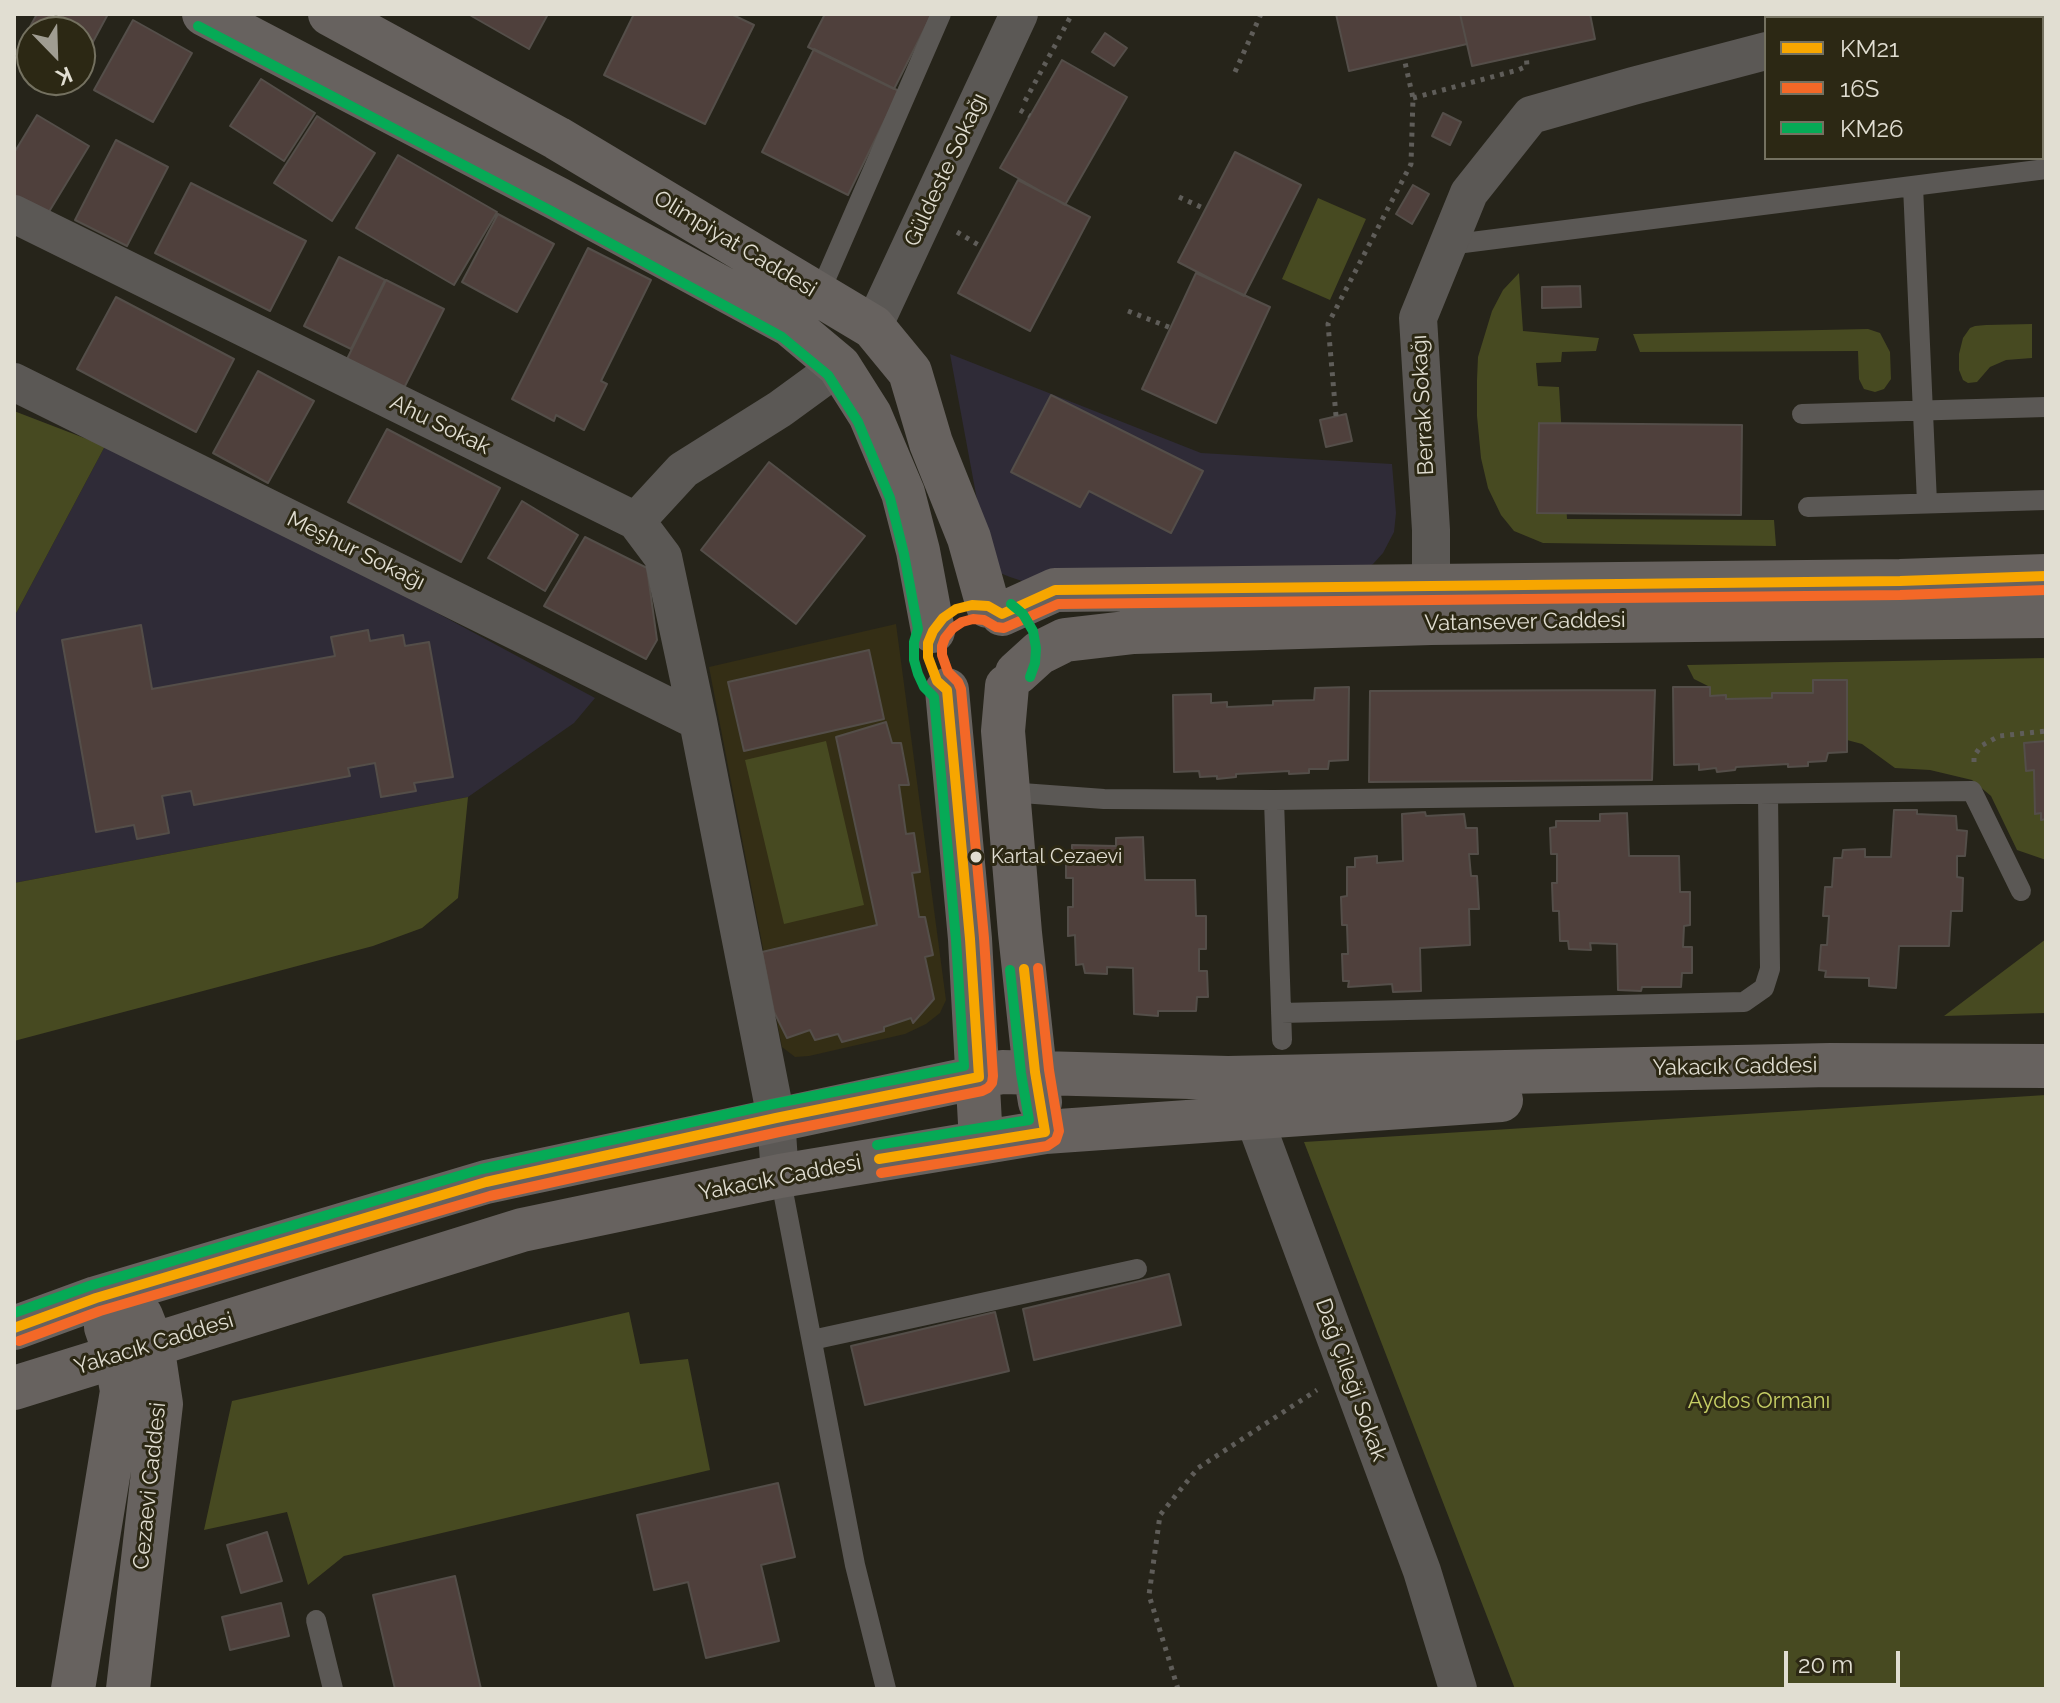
<!DOCTYPE html>
<html>
<head>
<meta charset="utf-8">
<style>
  body { margin:0 }
  #map { position:relative; width:2060px; height:1703px; overflow:hidden; background:#26241a; font-family:Raleway,sans-serif }
  canvas { display:block }
  .frame { position:absolute; inset:0; border:16px solid #e1ded2; pointer-events:none }
  .legend { position:absolute; left:1764px; top:16px; width:280px; height:144px; box-sizing:border-box; background:#2c2814; border:2px solid #747160; margin:0; padding:10px 14px; list-style:none; font-size:24px; color:#e1ded2 }
  .legend li { display:flex; align-items:center; gap:16px; height:40px }
  .legend b { width:40px; border:2px solid #747160 }
  .north { position:absolute; left:16px; top:16px; width:80px; height:80px; box-sizing:border-box; background:#2c2814; border:2px solid #747160; border-radius:50%; rotate:157deg; font-size:22px; font-weight:700; line-height:32px; text-align:center; color:#e1ded2 }
  .north::after { content:''; display:block; margin:auto; width:28px; height:36px; background:#a09d92; clip-path:polygon(50% 0,100% 100%,50% 72%,0 100%) }
  .scale { position:absolute; left:1784px; top:1651px; width:116px; height:36px; box-sizing:border-box; border:4px solid #e1ded2; border-top:0; padding-left:10px; font-size:24px; line-height:28px; white-space:nowrap; color:#e1ded2; -webkit-text-stroke:6px #2c2814; paint-order:stroke }
</style>
</head>
<body>
<div id="map">
<canvas width="2060" height="1703"></canvas>
<div class="frame"></div>
<ul class="legend">
<li><b style="height:10px;background:#f7a600"></b>KM21</li>
<li><b style="height:10px;background:#f36827"></b>16S</li>
<li><b style="height:10px;background:#06aa56"></b>KM26</li>
</ul>
<div class="north">K</div>
<div class="scale">20 m</div>
</div>
<script>
const context = document.querySelector('canvas').getContext('2d');
context.lineJoin = 'round';
function paint(path, color) { context.fillStyle = color; context.fill(path, 'evenodd'); }
const shape = rows => new Path2D(rows.map(r => 'M' + r).join(''));
function trace(path, color, width, dash) { context.strokeStyle = color; context.lineWidth = width; context.lineCap = dash ? 'butt' : 'round'; context.setLineDash(dash || []); context.stroke(path); }
function write(font, color, halo, rows, align = 'center') {
  context.font = font + ' Raleway,sans-serif'; context.lineWidth = 6; context.setLineDash([]); context.textBaseline = 'middle'; context.strokeStyle = halo; context.fillStyle = color; for (const [text, x, y, turn = 0] of rows) {
    context.save(); context.translate(x, y); context.rotate((+turn || 0) * Math.PI / 180); context.textAlign = isNaN(turn) ? turn : align; if (halo) context.strokeText(text, 0, 0); context.fillText(text, 0, 0); context.restore();
  }
}
paint(shape([
  [896,624,946,1000,940,1013,926,1024,905,1034,809,1056,795,1057,782,1047,709,667]
]), '#342e15');
paint(shape([
  [950,354,1201,453,1392,464,1396,513,1394,532,1383,553,1373,564,1356,574,1022,581,1010,577,1000,573,985,543],
  [105,446,385,585,595,698,574,723,468,797,14,883,14,617]
]), '#2f2b37');
paint(shape([
  [1318,198,1366,219,1330,300,1282,279],
  [1519,273,1523,331,1599,338,1596,351,1562,352,1561,362,1536,363,1538,386,1559,387,1567,519,1774,520,1776,546,1543,543,1514,531,1501,515,1488,488,1481,458,1477,416,1477,380,1478,357,1492,311,1503,290],
  [2032,324,2032,358,2006,360,1990,367,1977,382,1968,383,1963,380,1959,370,1959,354,1963,338,1970,328,1975,326,1986,325],
  [1868,329,1880,333,1890,352,1891,379,1884,389,1875,392,1864,389,1859,379,1858,351,1640,352,1633,334],
  [14,411,105,446,14,617],
  [2046,658,2046,741,2024,743,2026,770,2034,770,2035,813,2041,813,2041,819,2046,819,2046,860,2017,850,1991,796,1972,780,1930,770,1895,768,1862,744,1847,740,1847,680,1814,680,1813,693,1773,693,1772,698,1726,699,1725,695,1710,696,1710,687,1694,679,1687,665],
  [826,741,864,905,784,924,745,760],
  [468,797,458,898,422,928,373,946,14,1041,14,883],
  [2046,939,2046,1013,1944,1016],
  [2046,1095,2046,1689,1515,1689,1304,1142],
  [629,1312,640,1364,688,1359,710,1470,344,1556,308,1585,287,1512,204,1530,232,1401]
]), '#474a21');
const building = shape([
  [37,14,108,14,80,66,80,32,32,32,32,66,14,56,37,14],
  [468,14,548,14,529,49,468,14],
  [634,14,731,14,754,25,705,124,604,75,634,14],
  [825,14,932,14,894,89,808,47,825,14],
  [1336,14,1460,14,1467,44,1349,71,1336,14],
  [1460,14,1590,14,1595,39,1472,66,1460,14],
  [133,20,192,53,153,122,94,90,133,20],
  [1105,33,1127,48,1114,66,1092,52,1105,33],
  [814,49,899,91,848,195,762,152,814,49],
  [1062,60,1127,97,1065,205,1000,168,1062,60],
  [261,79,315,113,284,161,230,126,261,79],
  [1443,113,1461,122,1450,145,1432,136,1443,113],
  [37,115,89,146,44,220,14,202,14,153,37,115],
  [317,116,375,153,332,221,274,183,317,116],
  [116,140,168,167,127,246,75,220,116,140],
  [1235,152,1301,185,1244,296,1178,262,1235,152],
  [398,155,497,212,454,285,356,228,398,155],
  [1018,180,1090,217,1030,331,958,293,1018,180],
  [191,183,306,241,270,311,155,253,191,183],
  [1413,185,1429,194,1412,224,1396,214,1413,185],
  [498,214,554,244,517,312,462,282,498,214],
  [588,248,651,280,601,381,607,384,584,430,556,415,554,421,512,399,588,248],
  [339,257,385,280,351,349,304,326,339,257],
  [1196,273,1270,307,1216,423,1142,389,1196,273],
  [386,280,444,309,404,388,347,359,386,280],
  [1580,286,1581,307,1542,308,1542,287,1580,286],
  [116,297,234,359,196,432,77,369,116,297],
  [258,371,314,401,268,483,213,453,258,371],
  [1051,395,1203,471,1171,533,1089,491,1080,507,1011,472,1051,395],
  [1346,414,1352,441,1326,447,1320,420,1346,414],
  [1539,423,1742,425,1741,515,1537,513,1539,423],
  [387,429,500,488,461,562,348,502,387,429],
  [769,462,865,536,796,624,701,550,769,462],
  [522,501,578,535,545,591,488,558,522,501],
  [585,537,647,568,657,640,646,659,544,606,585,537],
  [141,625,152,689,335,656,331,637,368,630,370,641,403,635,405,646,429,642,453,777,414,783,416,791,381,797,375,763,348,768,350,776,194,805,191,791,162,796,169,833,137,839,134,825,96,832,62,640,141,625],
  [869,650,884,719,744,751,728,682,869,650],
  [1813,680,1847,680,1847,752,1828,753,1826,761,1808,762,1808,766,1788,767,1788,764,1736,767,1735,770,1717,772,1716,768,1699,770,1699,764,1674,765,1673,687,1710,687,1710,696,1726,695,1726,699,1772,698,1772,693,1813,693,1813,680],
  [1349,687,1348,760,1329,761,1328,769,1309,769,1309,773,1289,774,1289,771,1236,774,1236,777,1217,779,1217,776,1200,777,1199,771,1174,772,1173,695,1211,694,1211,703,1227,702,1227,707,1273,705,1273,701,1314,700,1315,688,1349,687],
  [1655,690,1652,780,1369,782,1370,691,1655,690],
  [886,722,892,743,901,743,909,785,899,785,906,834,914,833,920,872,912,873,919,917,925,917,933,955,925,957,934,999,913,1023,911,1018,884,1027,884,1031,842,1042,838,1034,815,1040,810,1030,787,1038,774,1012,762,952,877,925,836,737,886,722],
  [2046,741,2046,819,2041,820,2041,813,2035,814,2034,770,2026,771,2024,743,2046,741],
  [1894,810,1917,810,1917,814,1956,816,1957,830,1967,831,1965,856,1957,856,1957,877,1963,878,1962,911,1951,911,1949,946,1899,946,1896,988,1869,986,1869,978,1825,977,1826,971,1819,970,1821,945,1827,945,1829,916,1823,916,1825,887,1832,887,1834,858,1842,858,1843,850,1865,849,1865,857,1891,857,1894,810],
  [1425,812,1426,816,1464,814,1466,828,1477,828,1478,854,1469,854,1471,876,1477,876,1479,909,1469,909,1470,945,1420,948,1421,991,1393,992,1392,984,1348,987,1349,981,1343,981,1342,954,1348,954,1347,925,1342,925,1341,897,1347,896,1347,867,1355,867,1355,858,1377,856,1377,863,1403,861,1402,814,1425,812],
  [1627,813,1629,856,1679,856,1680,892,1690,892,1690,925,1684,926,1683,947,1692,947,1692,973,1682,973,1681,987,1642,987,1641,991,1618,990,1617,944,1590,943,1591,950,1569,949,1568,941,1560,941,1559,911,1553,911,1552,883,1557,883,1557,854,1551,854,1550,828,1556,827,1556,821,1600,821,1600,814,1627,813],
  [1143,837,1145,880,1195,880,1196,916,1206,916,1206,949,1199,949,1199,971,1207,971,1208,997,1197,997,1196,1011,1158,1011,1158,1016,1134,1014,1133,968,1107,967,1107,974,1085,973,1083,964,1076,965,1075,935,1068,936,1068,907,1073,907,1073,878,1066,878,1066,852,1072,851,1072,845,1116,846,1116,838,1143,837],
  [1169,1274,1181,1325,1034,1360,1023,1309,1169,1274],
  [995,1312,1009,1371,865,1405,851,1346,995,1312],
  [778,1483,795,1557,761,1565,779,1641,706,1658,688,1582,654,1590,637,1515,778,1483],
  [267,1532,282,1581,241,1593,227,1545,267,1532],
  [455,1576,481,1689,395,1689,373,1595,455,1576],
  [281,1603,289,1636,230,1650,222,1617,281,1603]
]);
paint(building, '#4f403c');
trace(building, '#544e49', 2);
trace(shape([
  [1235,72,1261,14],
  [1413,98,1518,70,1527,66,1526,54],
  [1025,101,1072,14],
  [1020,110,1030,116],
  [1179,197,1205,209],
  [957,232,982,247],
  [1128,311,1171,328],
  [1336,416,1328,324,1411,164,1413,98,1404,58],
  [1974,762,1974,756,1981,746,1999,736,2046,731],
  [1178,1689,1149,1595,1160,1515,1198,1468,1317,1390]
]), '#5f5d59', 5, [4, 6]);
trace(shape([
  [1913,186,1927,503],
  [1448,245,2046,169],
  [819,294,941,14],
  [1802,414,2046,407],
  [1808,507,2046,500],
  [1008,792,1104,799,1274,800],
  [1281,1013,1744,1002,1764,988,1770,969,1768,794],
  [1282,1040,1274,800,1972,791,2021,891],
  [780,1176,855,1565,886,1689],
  [812,1340,1137,1269],
  [316,1620,333,1689]
]), '#5b5855', 20);
trace(shape([
  [1895,18,1905,14],
  [14,214,636,521,683,470,780,409,839,366],
  [873,327,1019,14],
  [14,382,698,721,776,1118,780,1176],
  [636,521,663,557,698,721],
  [1431,586,1431,530,1418,318,1469,193,1531,115,1633,86,1766,51],
  [1238,1094,1254,1118,1422,1571,1458,1689]
]), '#5b5855', 38);
trace(shape([
  [204,14,558,199,790,325,839,366,870,415,903,493,918,551,933,631],
  [330,14,557,138,873,327,910,372,931,443,969,538,988,606],
  [1002,614,1055,590,1900,581,2046,576],
  [1017,673,1039,653,1065,640,1134,632,1431,623,2046,616],
  [1007,686,1003,731,1020,933,1035,1072,1040,1102],
  [947,690,970,939,981,1142],
  [14,1328,96,1298,486,1182,1002,1072,1228,1078,1830,1065,2046,1066],
  [14,1388,522,1230,780,1176,1045,1132,1501,1100],
  [73,1689,122,1391,116,1356,106,1327],
  [128,1689,161,1404,152,1344,141,1316]
]), '#67625f', 44);
trace(shape([
  [879,1159,1045,1132,1035,1072,1024,969],
  [14,1328,96,1298,486,1182,776,1118,979,1077,970,939,947,690,937,681,928,657,928,643,933,631,943,618,956,609,972,605,988,606,1002,614,1055,590,1900,581,2046,576]
]), '#f7a600', 10);
trace(shape([
  [881,1173,1047,1146,1056,1140,1059,1131,1049,1070,1038,968],
  [19,1341,100,1311,490,1196,779,1132,982,1091,988,1088,992,1083,993,1076,984,938,961,689,958,682,948,672,942,655,942,646,945,638,953,628,962,622,973,619,984,620,996,627,1004,628,1058,604,1900,595,2046,590]
]), '#f36827', 10);
trace(shape([
  [1011,604,1023,614,1033,631,1036,648,1035,663,1030,677],
  [877,1145,1029,1120,1021,1073,1010,970],
  [14,1313,92,1285,482,1169,773,1104,964,1066,956,940,934,697,924,687,918,674,914,660,914,642,918,629,904,554,890,498,858,422,828,375,782,337,551,211,198,26]
]), '#06aa56', 10);
for (const [x, y, r, color] of [
  [976,857,7,"#e1ded2"]
]) { const dot = new Path2D(); dot.arc(x, y, r, 0, 2 * Math.PI); context.fillStyle = color; context.fill(dot); trace(dot, '#2c2814', 3); }
write('20px', '#e1ded2', '#2c2814', [
  ["Kartal Cezaevi",991,857]
], 'left');
write('22px', '#e1ded2', '#2c2814', [
  ["Güldeste Sokağı",946,170,-65],
  ["Olimpiyat Caddesi",735,244,31],
  ["Berrak Sokağı",1423,405,-93],
  ["Ahu Sokak",440,425,26],
  ["Meşhur Sokağı",356,551,26],
  ["Vatansever Caddesi",1525,622,-1],
  ["Yakacık Caddesi",1735,1067,-1],
  ["Yakacık Caddesi",780,1178,-11],
  ["Yakacık Caddesi",154,1344,-17],
  ["Dağ Çileği Sokak",1351,1380,70],
  ["Cezaevi Caddesi",150,1486,-84]
]);
write('22px', '#c6ce65', '#2c2814', [
  ["Aydos Ormanı",1759,1401]
]);
</script>
</body>
</html>
